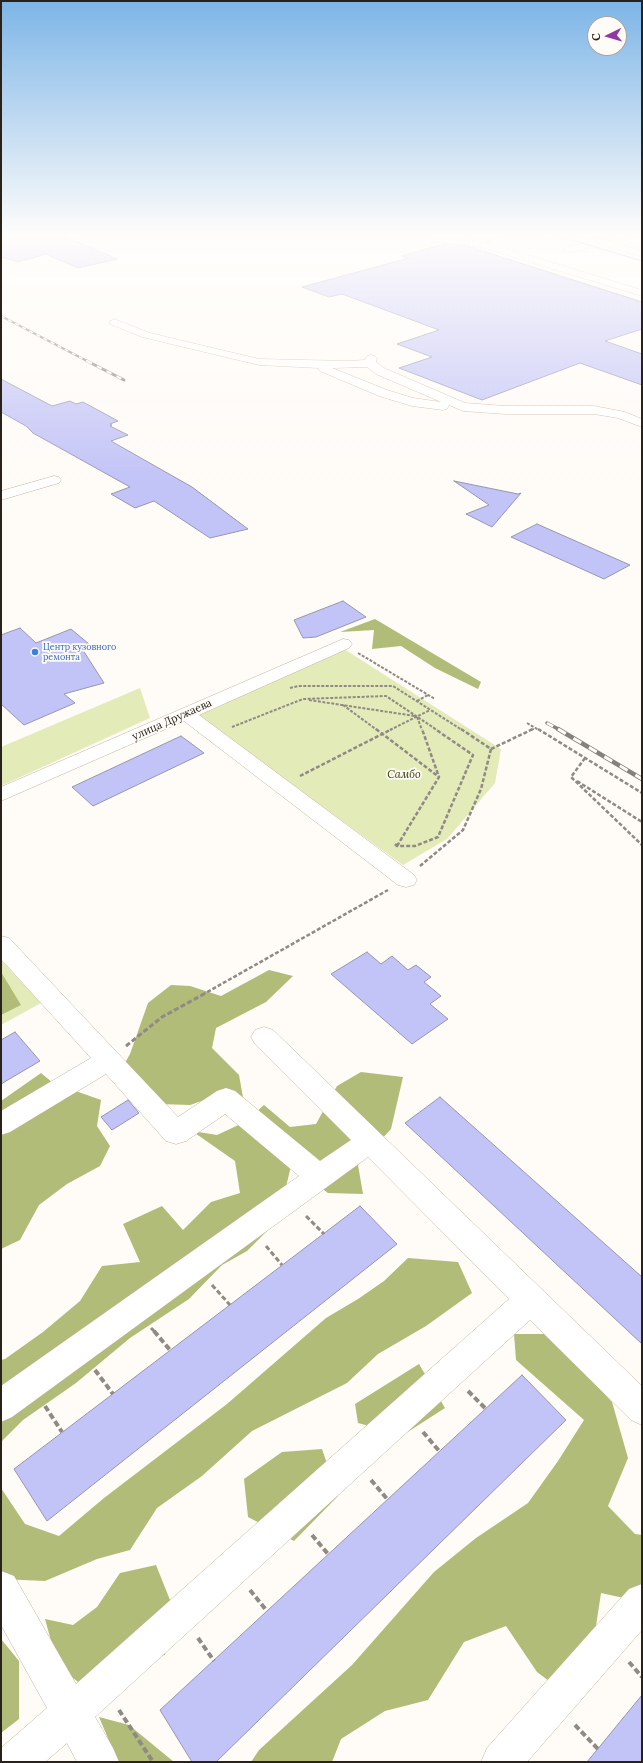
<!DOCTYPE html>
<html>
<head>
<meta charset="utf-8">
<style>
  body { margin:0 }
  #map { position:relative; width:643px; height:1763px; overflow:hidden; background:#fffbf7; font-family:Lora,serif }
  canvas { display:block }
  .frame { position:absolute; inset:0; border:2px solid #29221b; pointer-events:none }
  .north { position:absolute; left:587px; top:16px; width:40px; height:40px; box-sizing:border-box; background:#fffbf7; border:1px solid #a9a49f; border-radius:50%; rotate:265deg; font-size:11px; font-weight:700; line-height:16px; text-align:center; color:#29221b }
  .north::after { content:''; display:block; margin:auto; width:14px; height:18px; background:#9138a4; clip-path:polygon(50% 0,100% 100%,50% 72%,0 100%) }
</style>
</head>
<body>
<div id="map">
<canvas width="643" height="1763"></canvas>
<div class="frame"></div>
<div class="north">С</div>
</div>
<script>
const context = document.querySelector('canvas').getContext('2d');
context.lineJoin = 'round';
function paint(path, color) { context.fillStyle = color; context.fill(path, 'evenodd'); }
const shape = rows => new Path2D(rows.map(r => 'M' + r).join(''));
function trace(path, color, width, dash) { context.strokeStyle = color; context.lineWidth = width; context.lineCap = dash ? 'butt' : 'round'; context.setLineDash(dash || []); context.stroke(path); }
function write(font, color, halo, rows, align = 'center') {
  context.font = font + ' Lora,serif'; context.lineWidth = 3.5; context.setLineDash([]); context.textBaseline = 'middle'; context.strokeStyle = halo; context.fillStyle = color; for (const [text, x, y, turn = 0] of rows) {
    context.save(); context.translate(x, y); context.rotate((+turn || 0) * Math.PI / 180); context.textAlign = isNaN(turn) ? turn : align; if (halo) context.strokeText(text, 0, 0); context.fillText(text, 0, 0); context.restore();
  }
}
paint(shape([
  [580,234,600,234,642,246,642,252],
  [344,649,501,749,495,783,447,839,403,865,195,715],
  [140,688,150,718,1,786,1,747],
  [1,960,41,1003,1,1025]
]), '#e3ecb9');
paint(shape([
  [375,619,481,682,478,689,435,668,401,646,372,649,374,630,340,632],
  [269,970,293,976,266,1002,216,1028,212,1048,239,1075,244,1103,219,1095,190,1105,159,1104,118,1075,130,1054,148,1003,171,985,190,986,221,996],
  [1,972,21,1005,1,1015],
  [361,1072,403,1077,391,1129,358,1165,363,1194,328,1193,291,1166,278,1220,247,1251,222,1265,189,1299,130,1338,76,1383,23,1420,1,1442,1,1360,5,1359,43,1332,80,1301,102,1266,140,1262,123,1224,162,1206,183,1230,211,1202,240,1193,235,1161,192,1131,217,1135,245,1122,264,1105,290,1127,316,1124,337,1086],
  [41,1073,53,1083,101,1100,97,1126,110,1146,100,1166,67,1184,39,1205,20,1240,1,1249,1,1101],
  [408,1258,458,1262,472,1293,426,1326,378,1354,347,1383,252,1431,202,1476,157,1508,130,1550,97,1559,45,1581,1,1579,1,1488,25,1524,59,1536,104,1498,227,1404,326,1318,358,1299,384,1281],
  [514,1334,551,1334,612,1402,628,1458,608,1506,635,1534,642,1535,642,1602,601,1593,591,1659,549,1681,537,1672,506,1626,464,1642,428,1700,385,1711,341,1739,332,1762,251,1762,259,1750,352,1665,434,1572,476,1538,528,1503,558,1461,584,1420,516,1360],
  [419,1364,445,1408,403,1435,358,1423,355,1404],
  [322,1449,338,1496,294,1541,248,1517,244,1479,282,1452],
  [156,1565,172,1605,165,1655,125,1664,83,1686,58,1666,45,1619,73,1625,97,1607,120,1573],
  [1,1639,19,1661,19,1719,1,1733],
  [99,1717,129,1725,174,1762,118,1762]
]), '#b1bc78');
const building = shape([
  [1,234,59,234,117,259,78,268,46,254,18,262,1,257,1,234],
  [445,244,467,246,642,302,642,329,605,341,642,354,642,385,580,363,482,400,399,368,432,357,397,344,439,330,342,294,329,297,302,287,409,258,401,256,445,244],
  [1,379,52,406,70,401,76,404,83,402,118,421,110,424,112,425,110,426,128,435,111,441,192,487,248,529,210,538,154,501,135,508,111,494,130,487,33,433,26,426,1,412,1,379],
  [454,481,518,494,521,493,492,527,466,514,489,505,454,481],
  [537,524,630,565,604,579,511,537,537,524],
  [343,601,366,617,316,637,303,638,294,620,343,601],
  [20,628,36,643,71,629,89,644,81,647,104,683,64,694,75,703,24,725,1,704,1,635,20,628],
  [181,736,204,753,93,806,72,787,181,736],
  [367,952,381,964,392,956,408,970,416,965,431,977,424,982,441,996,430,1004,448,1019,412,1044,331,974,367,952],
  [15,1032,40,1061,1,1084,1,1040,15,1032],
  [440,1097,642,1277,642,1344,405,1123,440,1097],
  [128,1100,139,1113,112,1130,101,1117,128,1100],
  [360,1206,397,1244,47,1521,14,1469,360,1206],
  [522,1375,566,1420,216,1762,192,1762,160,1710,522,1375],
  [642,1695,642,1762,587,1762,642,1695]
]);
paint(building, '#c2c3f7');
trace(building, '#9697ae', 1);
const minor = shape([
  [429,234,459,234,475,239,492,234,508,234,485,242,642,290,642,296,474,245,433,242,426,237,429,234],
  [598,239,601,240,603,242,601,244,568,253,563,250,565,248,598,239],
  [114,319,150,333,259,359,349,361,365,360,367,356,371,355,375,356,377,358,376,362,384,368,465,403,505,406,594,406,625,412,642,419,642,427,618,418,594,414,505,414,463,411,449,405,447,409,443,410,412,406,379,396,320,371,318,369,319,368,259,365,142,337,110,324,109,322,114,319],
  [367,367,376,374,441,402,413,398,387,390,332,368,367,367],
  [54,476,59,477,61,480,59,483,1,500,1,491,54,476],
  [343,639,349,640,352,644,349,648,199,715,414,875,417,880,414,885,406,887,398,885,184,721,1,801,1,787,343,639],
  [1,936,9,938,178,1117,217,1091,226,1088,235,1091,320,1161,351,1140,255,1044,251,1037,255,1030,264,1027,273,1030,642,1386,642,1425,631,1420,530,1320,95,1717,113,1748,119,1762,77,1762,67,1743,45,1762,1,1762,1,1748,47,1708,1,1625,1,1571,14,1576,76,1684,509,1299,368,1157,12,1417,1,1422,1,1386,299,1176,225,1114,186,1141,176,1144,166,1141,106,1074,10,1132,1,1135,1,1111,91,1058,1,959,1,936],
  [642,1584,642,1630,527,1762,481,1762,487,1748,629,1589,642,1584]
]);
const major = shape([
  [568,234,584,234,642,251,642,257,568,234]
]);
trace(minor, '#c5b2a0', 1);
trace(major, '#c5b2a0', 1);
trace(shape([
  [534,234,557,241],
  [633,234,642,237]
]), '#908a85', 1, [2, 1]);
trace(shape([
  [358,653,435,699],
  [290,688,298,686,393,686,462,730],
  [309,700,415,716],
  [417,701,428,695],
  [343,705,377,730],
  [417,717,422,730],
  [527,723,539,730],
  [232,727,303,699,386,696,437,730],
  [390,730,430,710],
  [531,730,536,728]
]), '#908a85', 2, [3, 1.5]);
trace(shape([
  [376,729,439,777],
  [461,729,491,749],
  [538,729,642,793],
  [491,749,533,729],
  [585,758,571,777,642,845],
  [300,776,392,729],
  [577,781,642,822],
  [395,844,397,846,415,846,438,837,473,755,435,729],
  [397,846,439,777,422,729],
  [420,866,463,830,481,789,491,749],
  [202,995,388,890]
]), '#908a85', 2.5, [4, 2]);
trace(shape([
  [126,1046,162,1017,204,994],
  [306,1216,324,1234],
  [266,1246,282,1265],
  [212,1285,230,1305],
  [151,1328,155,1332]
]), '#908a85', 3, [5, 2.5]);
trace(shape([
  [154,1331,170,1350],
  [95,1370,113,1394],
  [468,1391,486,1409],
  [45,1406,62,1432],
  [423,1432,440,1452],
  [371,1480,388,1500],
  [312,1535,328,1554],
  [250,1590,267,1611],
  [198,1638,214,1661],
  [629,1662,642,1677],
  [119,1710,153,1762],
  [575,1725,598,1749]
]), '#908a85', 4, [6, 3]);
paint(minor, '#fff');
paint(major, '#fff');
trace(shape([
  [552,234,642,261]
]), '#87817c', 1);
const railFar3 = shape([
  [1,316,89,362]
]);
const railFar2 = shape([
  [87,361,124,380]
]);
const railFar1 = shape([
  [547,723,560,730]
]);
const rail = shape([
  [558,729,642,779]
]);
trace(railFar3, '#87817c', 2);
trace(railFar2, '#87817c', 3);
trace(railFar1, '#87817c', 3.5);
trace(rail, '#87817c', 4.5);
trace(railFar3, '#fffbf7', 1.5, [4]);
trace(railFar2, '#fffbf7', 2, [5.5]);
trace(railFar1, '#fffbf7', 2.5, [7]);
trace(rail, '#fffbf7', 3, [9]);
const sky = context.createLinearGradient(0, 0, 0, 481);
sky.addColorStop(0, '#7db5e7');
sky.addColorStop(0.49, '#fffdfb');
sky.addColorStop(1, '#fffdfb00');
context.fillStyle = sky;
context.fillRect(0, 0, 643, 481);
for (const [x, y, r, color] of [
  [35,652,4,"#3f7fe0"]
]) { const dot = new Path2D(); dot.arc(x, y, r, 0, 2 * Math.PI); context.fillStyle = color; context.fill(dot); trace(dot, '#fffbf7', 1.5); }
write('9px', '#366cbe', '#fffbf7', [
  ["Центр кузовного",43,647],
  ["ремонта",43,657]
], 'left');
write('11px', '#29221b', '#fffbf7', [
  ["улица Дружаева",172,720,-24]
]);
write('italic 11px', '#3b410d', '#fffbf7', [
  ["Самбо",404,775]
]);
</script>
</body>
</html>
